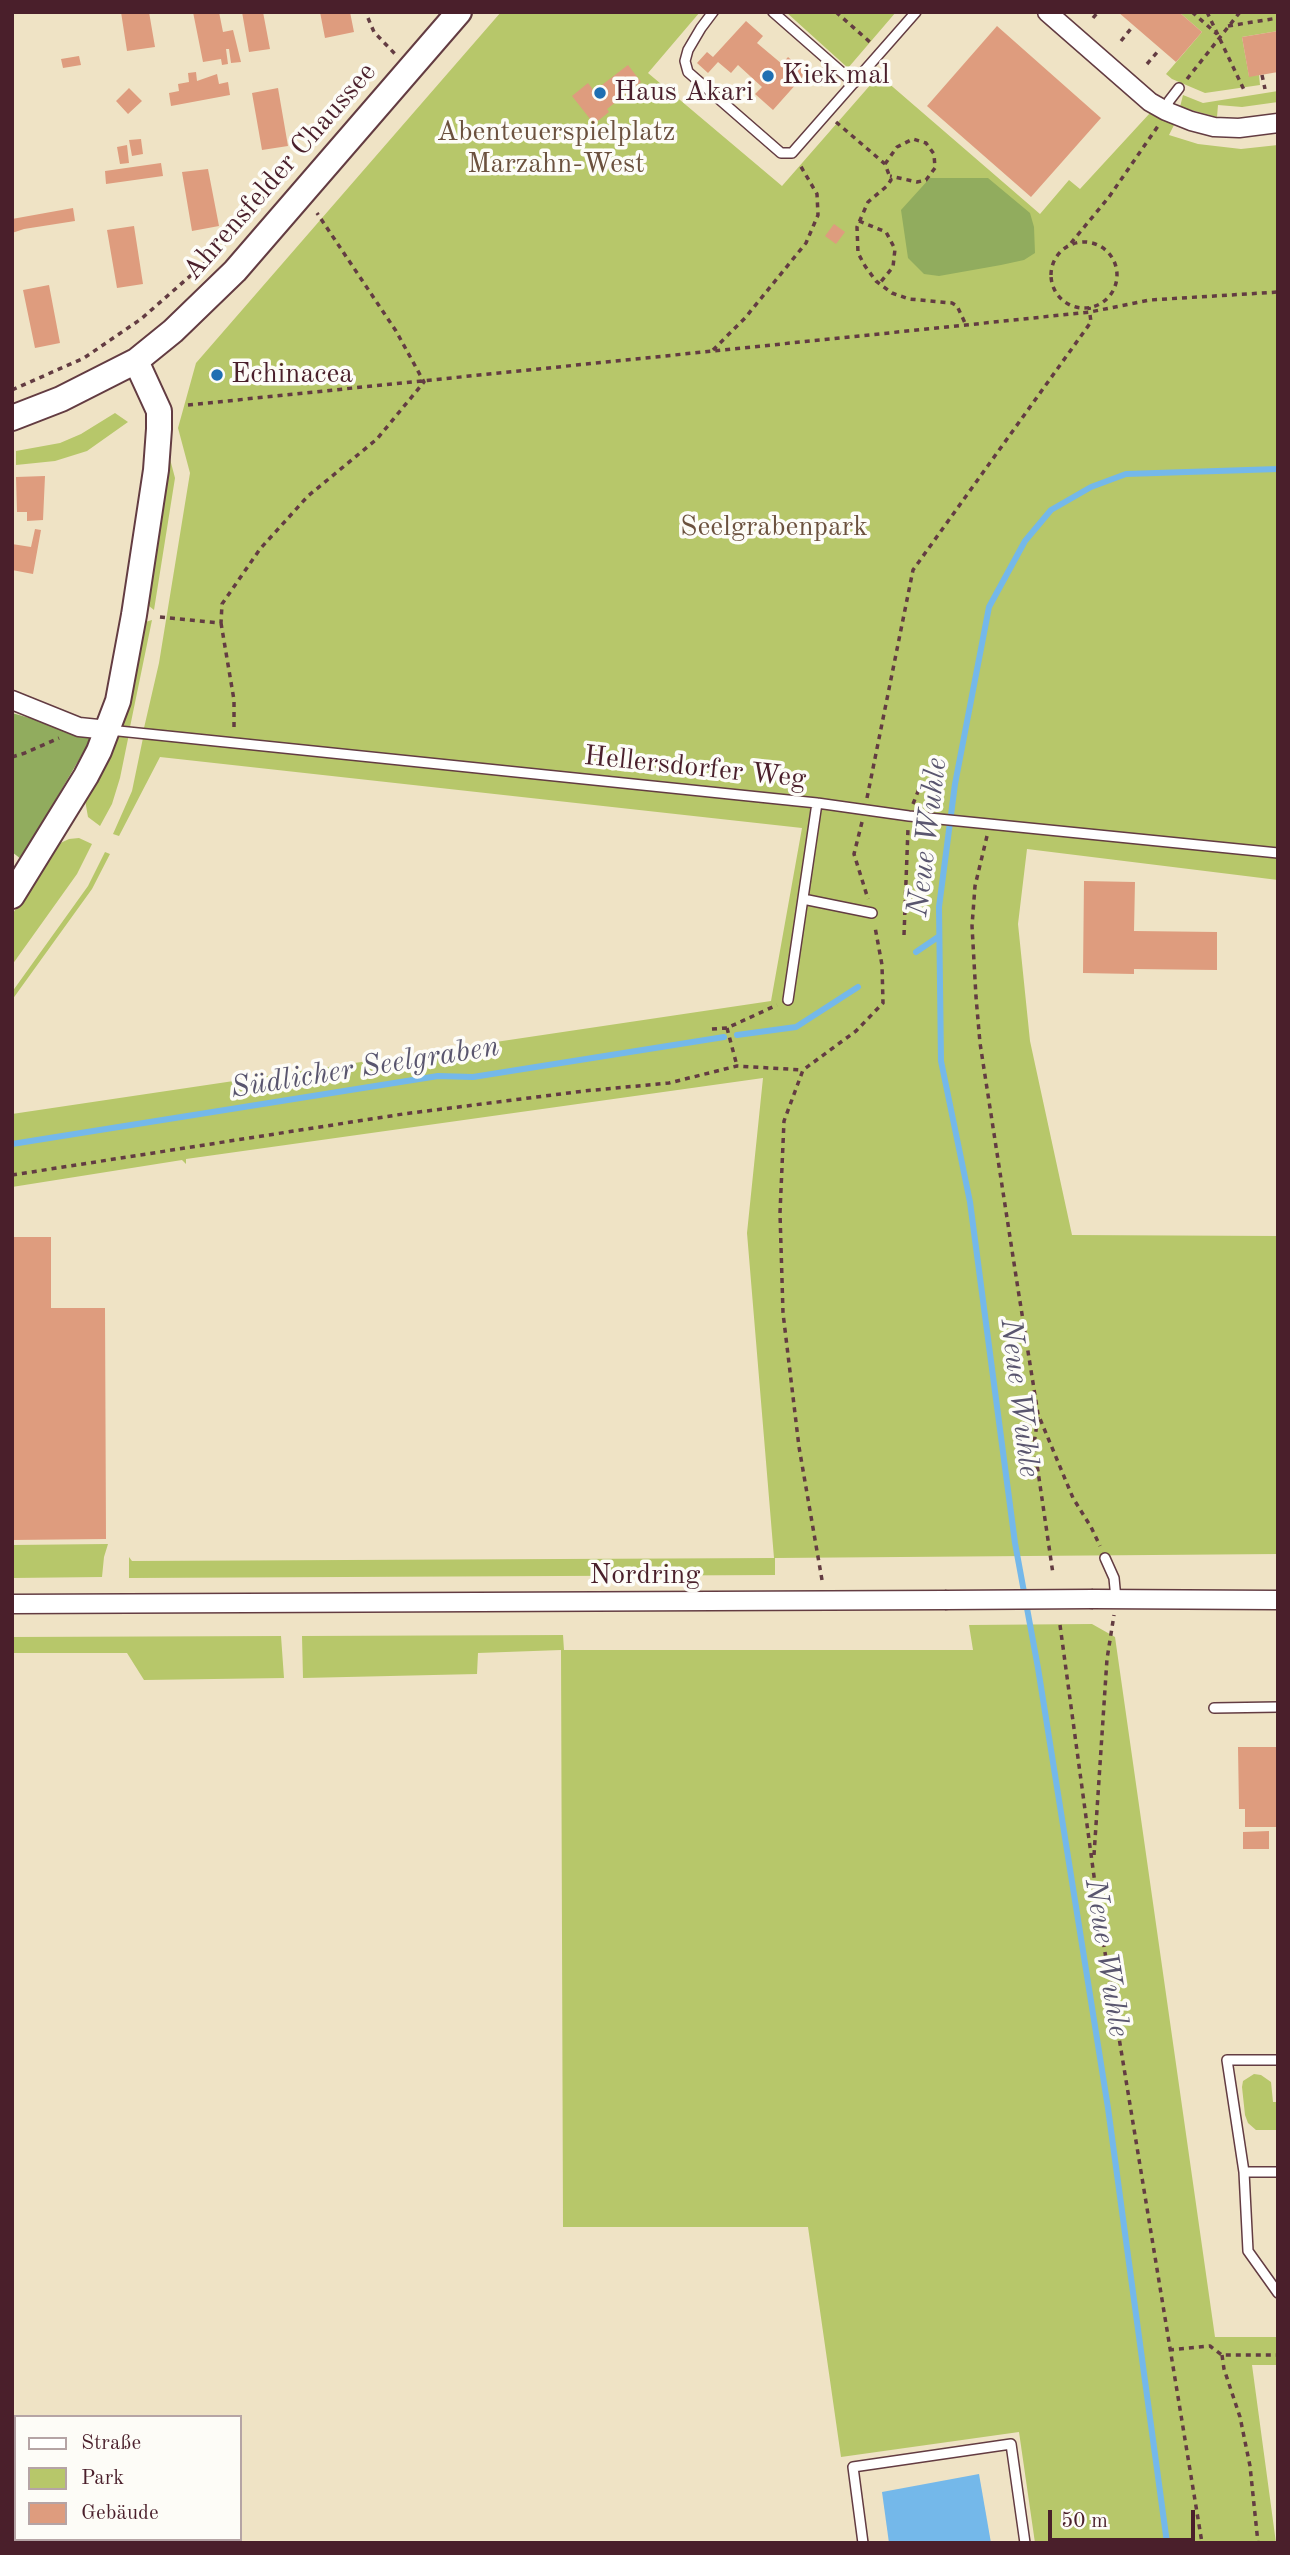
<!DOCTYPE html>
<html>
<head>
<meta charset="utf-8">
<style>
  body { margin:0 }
  #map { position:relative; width:1290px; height:2555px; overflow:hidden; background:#efe3c5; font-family:"Old Standard TT",serif }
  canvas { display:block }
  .frame { position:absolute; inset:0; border:14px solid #4a1f2b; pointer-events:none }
  .legend { position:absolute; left:14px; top:2415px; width:228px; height:126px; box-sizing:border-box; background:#fdfcf7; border:2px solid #b5a4a5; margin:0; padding:9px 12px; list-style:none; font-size:21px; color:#4a1f2b }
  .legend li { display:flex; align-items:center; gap:14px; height:35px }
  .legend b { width:35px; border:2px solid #b5a4a5 }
  .scale { position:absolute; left:1048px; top:2510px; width:147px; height:32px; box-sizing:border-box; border:4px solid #4a1f2b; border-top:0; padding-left:9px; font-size:21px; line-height:24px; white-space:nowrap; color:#4a1f2b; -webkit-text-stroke:5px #fdfcf7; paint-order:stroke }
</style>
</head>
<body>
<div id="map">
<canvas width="1290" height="2555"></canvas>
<div class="frame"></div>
<ul class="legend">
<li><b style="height:9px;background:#fff"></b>Straße</li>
<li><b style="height:19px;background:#b7c76a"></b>Park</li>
<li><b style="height:19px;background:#de9c7e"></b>Gebäude</li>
</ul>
<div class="scale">50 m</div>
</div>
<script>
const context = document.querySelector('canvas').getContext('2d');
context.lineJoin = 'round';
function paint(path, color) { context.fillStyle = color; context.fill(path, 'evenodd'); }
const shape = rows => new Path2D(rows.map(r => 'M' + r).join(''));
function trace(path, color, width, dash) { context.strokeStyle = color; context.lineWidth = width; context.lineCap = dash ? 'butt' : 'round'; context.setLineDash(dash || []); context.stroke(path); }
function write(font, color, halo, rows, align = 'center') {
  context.font = font + ' "Old Standard TT",serif'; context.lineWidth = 7; context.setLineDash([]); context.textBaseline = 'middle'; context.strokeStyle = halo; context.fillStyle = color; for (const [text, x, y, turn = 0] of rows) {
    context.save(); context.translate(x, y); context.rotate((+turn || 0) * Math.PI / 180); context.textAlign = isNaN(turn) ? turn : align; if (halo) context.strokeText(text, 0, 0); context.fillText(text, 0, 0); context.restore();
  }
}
paint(shape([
  [501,12,700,12,648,73,782,186,879,75,1040,214,1069,180,1080,189,1150,113,1174,125,1169,135,1198,144,1241,149,1278,145,1278,880,1027,849,1018,924,1030,1041,1072,1235,1278,1236,1278,1554,775,1558,775,1575,129,1578,129,1557,132,1561,774,1558,747,1233,763,1078,186,1159,186,1164,182,1160,12,1187,12,1114,771,1001,802,828,160,757,119,836,113,834,132,791,143,738,150,739,144,728,159,663,190,473,178,428,196,363],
  [786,12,896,12,848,68],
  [1179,12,1278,12,1278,31,1242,37,1249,76,1259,75,1260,85,1205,93,1172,79,1166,74,1202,32],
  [1278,91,1278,102,1242,107,1218,105,1217,117,1180,107,1183,95,1203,103],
  [115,413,128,422,87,451,55,461,16,465,16,451,60,443,81,434],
  [170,441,170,459,175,478,154,610,144,602],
  [152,620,130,727,117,725,142,623],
  [122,734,129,734,120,778,112,804,100,826,88,817,85,800,114,737],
  [79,838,92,844,77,874,12,965,12,915,54,846,69,839],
  [105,852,110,854,92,889,12,1000,12,992,88,886],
  [108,1544,104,1557,102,1577,12,1578,12,1545],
  [1092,1624,1115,1637,1215,2337,1278,2337,1278,2365,1252,2365,1276,2543,1035,2543,1019,2432,841,2457,808,2227,563,2227,561,1650,478,1653,477,1674,303,1678,302,1636,563,1635,564,1650,973,1650,969,1625],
  [281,1636,284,1678,144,1680,127,1653,12,1653,12,1637],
  [1254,2074,1261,2075,1271,2082,1273,2102,1278,2102,1278,2130,1256,2130,1248,2123,1245,2115,1242,2087,1243,2081]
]), '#b7c76a');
paint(shape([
  [930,178,988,178,1030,213,1034,227,1035,253,1024,260,1001,265,939,276,924,274,908,258,901,210],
  [12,713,79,732,91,739,21,859,12,852]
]), '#91ac5e');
paint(shape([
  [979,2474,991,2543,889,2543,882,2492]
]), '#74b8ea');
trace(shape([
  [916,952,938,937],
  [737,1035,796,1027,858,987],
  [12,1144,438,1076,473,1077,724,1037],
  [1167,2543,1108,2108,1038,1668,1015,1543,970,1202,941,1061,939,907,955,784,989,607,1025,541,1051,510,1091,487,1126,474,1278,469]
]), '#74b8ea', 6);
paint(shape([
  [121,12,149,12,155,47,127,51],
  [193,12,219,12,223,32,233,30,241,62,231,63,229,49,226,49,228,64,222,65,221,59,203,62],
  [242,12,263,12,270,49,249,52],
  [320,12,350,12,354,32,325,38],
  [1118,12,1179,12,1202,32,1176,62],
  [746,21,763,36,757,43,782,64,788,57,806,73,773,110,755,94,762,87,738,65,731,73,718,62,708,73,697,63,707,52,713,57],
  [997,26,1101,118,1031,197,927,106],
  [1278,31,1278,72,1249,77,1242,37],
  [79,56,81,65,63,68,61,59],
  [628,65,641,82,607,109,609,112,594,124,572,96,588,83,594,91],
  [196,72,197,81,217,74,219,84,228,82,230,95,171,106,169,93,179,91,178,84,189,82,188,73],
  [129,88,142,101,128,114,116,101],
  [278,88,288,146,262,150,252,93],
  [141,139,143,154,132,156,129,140],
  [127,145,129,163,120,164,117,147],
  [161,163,163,176,106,184,105,171],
  [208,169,219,226,192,231,182,172],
  [73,208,75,221,24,229,12,233,12,219],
  [834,224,845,232,836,244,825,236],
  [134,226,143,284,117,288,107,230],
  [49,285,60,343,35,348,23,290],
  [45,476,43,520,27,521,27,512,17,512,16,477],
  [35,529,41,530,33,574,12,570,12,544,31,547],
  [1084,881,1135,882,1134,931,1217,932,1217,970,1134,969,1134,974,1083,973],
  [12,1237,51,1237,51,1308,105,1308,106,1539,12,1540],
  [1238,1747,1278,1747,1278,1827,1245,1827,1245,1809,1239,1809],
  [1269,1831,1269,1849,1243,1849,1243,1832]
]), '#de9c7e');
const lane = shape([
  [713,12,701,28,688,50,685,61,688,72,781,153,792,153,916,12],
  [773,12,854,83],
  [1166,111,1169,101,1179,88],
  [109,730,817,803,909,816,1278,853],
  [803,899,872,913],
  [788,1000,817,803],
  [1105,1558,1114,1578,1116,1599],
  [1214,1708,1278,1707],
  [1278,2060,1227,2060,1244,2172,1278,2172],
  [1244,2172,1248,2251,1278,2293],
  [863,2543,853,2467,1011,2444,1025,2543]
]);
const street = shape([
  [1047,12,1150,102,1166,111,1191,121,1214,127,1239,128,1278,123],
  [12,700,79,727,108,730],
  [1093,1599,1278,1600],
  [12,1604,945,1600]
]);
const secondary = shape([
  [12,418,61,399,136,361,173,331,235,271,459,12],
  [12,896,86,776,99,751,118,701,134,615,156,470,159,429,159,411,136,361]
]);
trace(lane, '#633c42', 12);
trace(street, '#633c42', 21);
trace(secondary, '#633c42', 28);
trace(shape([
  [836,12,871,43],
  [1192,12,1217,34],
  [1207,12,1245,92],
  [368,18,374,32,395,54],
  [1093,18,1098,12],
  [1228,26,1278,18],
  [1121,41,1133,26],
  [1147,64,1160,49],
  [1262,75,1265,89],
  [1187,79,1240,12],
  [836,122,885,164,891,180,887,186,868,202,857,227,858,253,865,266,876,281,892,293,909,299,952,303,957,306,966,325],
  [885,164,897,147,913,139,926,143,934,154,935,168,926,180,917,182,890,176],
  [859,221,886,232,895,249,893,267,879,284],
  '1051 275a33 33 0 1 1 66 0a33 33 0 1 1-66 0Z',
  [1071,243,1109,197,1158,126],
  [713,350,745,318,806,243,818,215,817,194,800,165],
  [12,390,84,358,141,319,213,256,244,224],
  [188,405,966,325,1090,312,1150,300,1278,292],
  [160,617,221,623,222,604,260,549,308,496,377,439,424,382,396,331,317,213],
  [221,623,234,700,234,729],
  [12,757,25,753,59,738],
  [867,798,913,570,1091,322,1089,307],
  [913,804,923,779],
  [862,822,854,854,868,899],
  [987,836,975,886,972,926,976,997,980,1043,1018,1289,1038,1414,1073,1498,1091,1527,1100,1546],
  [904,935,908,828],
  [727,1028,737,1066],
  [712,1029,727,1028,777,1005],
  [12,1175,403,1114,584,1091,669,1083,737,1066,803,1070],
  [1038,1417,1034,1444,1053,1574],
  [822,1580,799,1447,783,1313,780,1213,784,1121,803,1070,856,1031,883,1003,882,965,875,927],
  [1060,1625,1101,1928,1202,2543],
  [1094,1855,1107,1659,1114,1615],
  [1169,2350,1210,2346,1222,2355,1278,2355],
  [1222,2355,1224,2369,1240,2417,1250,2466,1258,2543]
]), '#633c42', 3.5, [5, 5]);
trace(lane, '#fff', 9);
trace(street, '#fff', 18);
trace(secondary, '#fff', 24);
const streetBridge = shape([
  [945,1600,1093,1599]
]);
trace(streetBridge, '#633c42', 21, []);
trace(streetBridge, '#fff', 18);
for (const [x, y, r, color] of [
  [768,76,7,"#1f6fb2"],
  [600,93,7,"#1f6fb2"],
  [217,375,7,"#1f6fb2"]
]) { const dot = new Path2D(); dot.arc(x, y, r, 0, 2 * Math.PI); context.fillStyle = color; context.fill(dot); trace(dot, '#fdfcf7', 2.5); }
write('28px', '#4a1f2b', '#fdfcf7', [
  ["Kiek mal",782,76],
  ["Haus Akari",614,93],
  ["Echinacea",231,375]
], 'left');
write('28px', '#6b513e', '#fdfcf7', [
  ["Abenteuerspielplatz",556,133],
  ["Marzahn-West",556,165],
  ["Seelgrabenpark",774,528]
]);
write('28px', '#4a1f2b', '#fdfcf7', [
  ["Ahrensfelder Chaussee",280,172,-49],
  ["Hellersdorfer Weg",695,768,6],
  ["Nordring",645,1576]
]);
write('italic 30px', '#59556e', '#fdfcf7', [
  ["Neue Wuhle",928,837,-83],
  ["Südlicher Seelgraben",365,1068,-9],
  ["Neue Wuhle",1019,1398,83],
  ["Neue Wuhle",1106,1958,81]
]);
</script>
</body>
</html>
